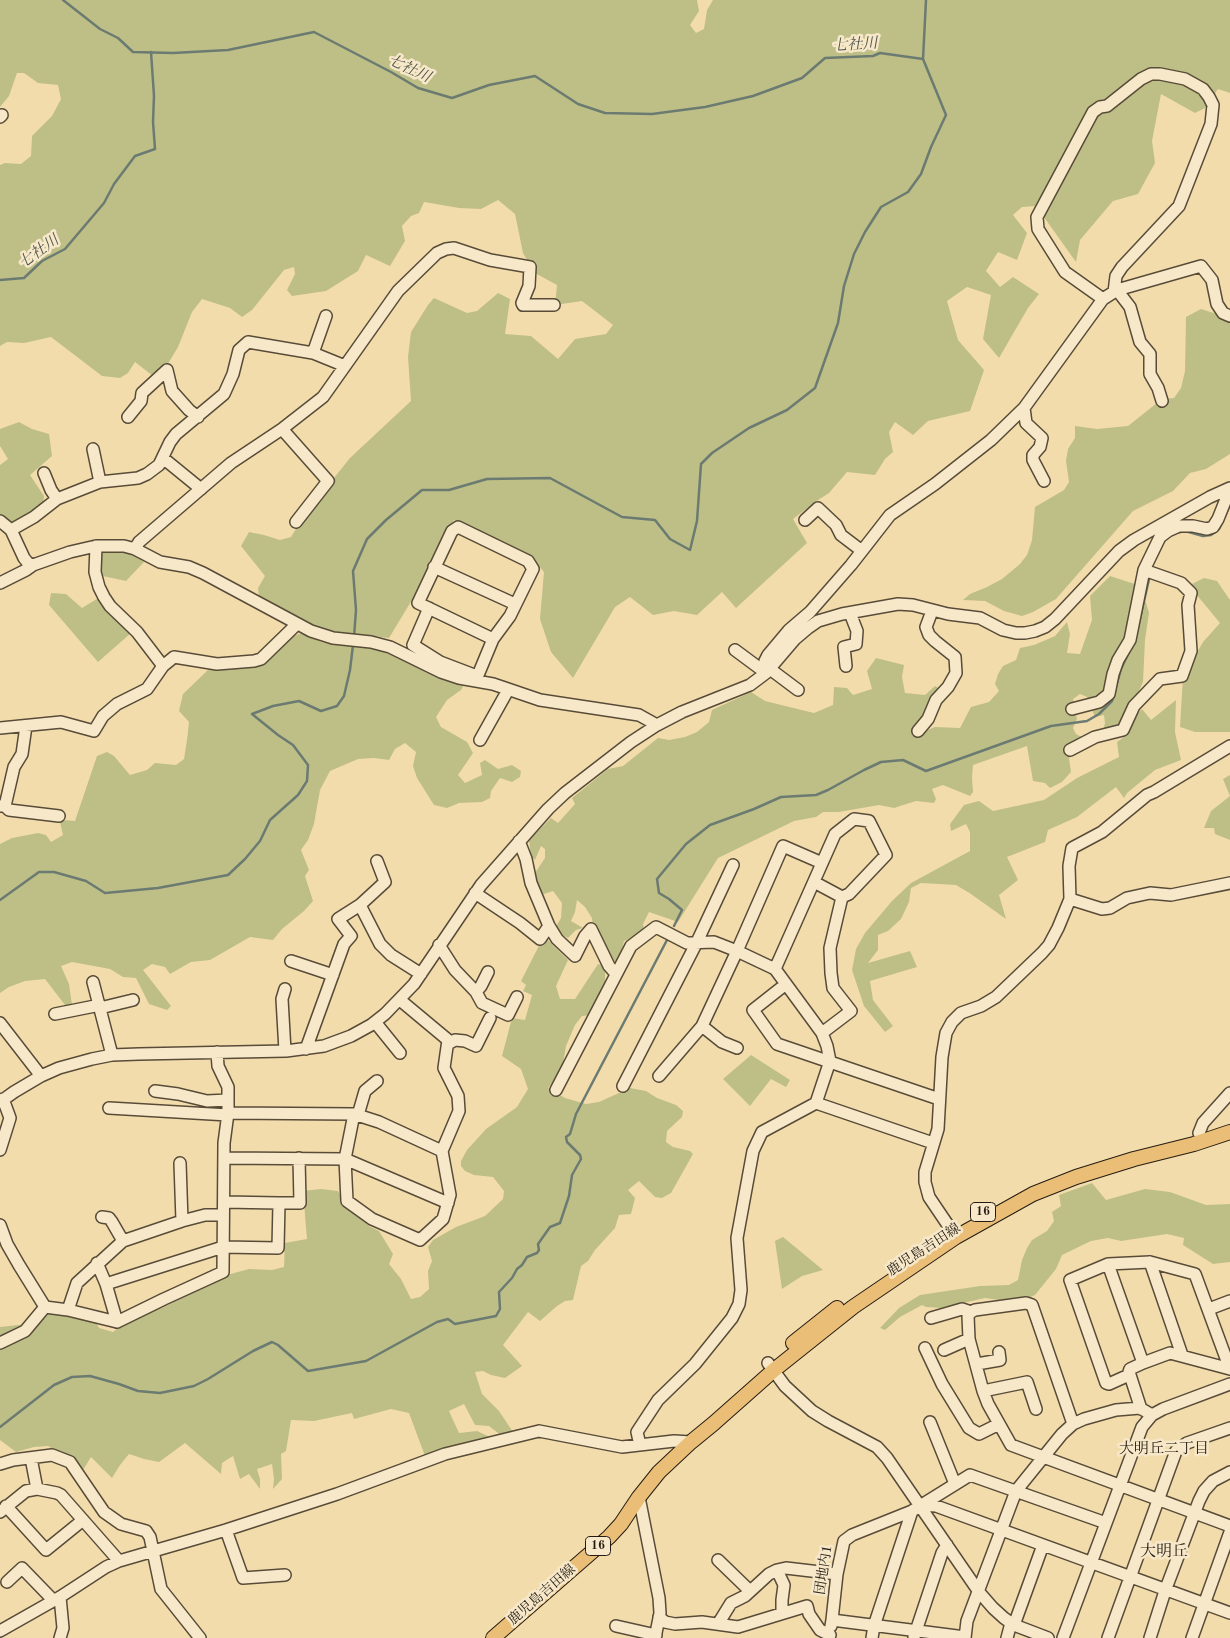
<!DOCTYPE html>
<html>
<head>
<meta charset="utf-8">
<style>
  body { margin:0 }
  canvas { display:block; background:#f3dcac }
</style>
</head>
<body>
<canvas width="1230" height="1638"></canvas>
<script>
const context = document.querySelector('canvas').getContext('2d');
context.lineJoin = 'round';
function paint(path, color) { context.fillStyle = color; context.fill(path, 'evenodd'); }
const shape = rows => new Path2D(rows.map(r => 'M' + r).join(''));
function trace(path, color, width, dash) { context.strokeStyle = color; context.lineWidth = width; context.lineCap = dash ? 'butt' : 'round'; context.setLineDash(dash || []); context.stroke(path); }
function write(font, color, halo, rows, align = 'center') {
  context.font = font + ' "Old Standard TT","Noto Serif JP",serif'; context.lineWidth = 5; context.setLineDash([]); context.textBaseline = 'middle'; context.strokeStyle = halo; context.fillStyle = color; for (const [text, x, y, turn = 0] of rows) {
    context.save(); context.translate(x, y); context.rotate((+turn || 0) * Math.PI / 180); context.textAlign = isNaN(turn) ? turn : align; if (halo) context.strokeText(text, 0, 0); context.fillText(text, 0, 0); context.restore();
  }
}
paint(shape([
  [0,0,697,0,699,11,690,25,696,33,704,29,707,10,713,0,1230,0,1230,93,1218,89,1205,108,1195,113,1161,94,1152,141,1155,163,1138,194,1113,201,1080,240,1076,262,1036,206,1022,207,1013,215,1027,233,1017,260,998,252,986,271,1000,287,1013,277,1039,294,1028,308,999,358,983,339,991,295,967,287,947,301,958,340,984,370,970,411,928,421,913,435,895,422,889,432,893,452,885,459,875,475,847,472,829,493,815,502,793,519,807,543,736,608,722,592,697,615,674,611,653,615,630,597,615,607,573,678,551,652,540,619,544,572,532,558,486,534,454,520,441,541,421,585,389,638,322,630,259,597,258,588,265,576,241,546,249,532,264,535,280,540,291,537,305,514,350,458,411,401,408,357,411,332,428,305,434,298,467,313,477,311,498,293,510,299,505,334,531,336,558,359,575,339,606,334,613,325,582,301,555,305,557,285,535,273,523,253,515,214,498,200,481,209,459,208,424,202,419,213,411,216,402,226,405,241,390,266,366,255,358,271,326,291,292,296,287,290,295,274,294,267,284,270,252,310,242,317,230,308,202,299,192,312,178,347,166,367,153,376,135,362,128,373,120,378,102,376,51,337,24,343,7,342,0,346,0,165,5,163,21,164,31,156,32,136,52,116,61,99,58,85,38,83,24,73,17,73,9,96,0,107],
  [1201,309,1223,316,1230,316,1230,454,1206,469,1190,473,1173,491,1133,511,1056,599,1033,612,1022,616,1004,611,985,601,963,600,970,594,987,587,1002,579,1020,564,1027,555,1032,540,1035,507,1064,490,1069,482,1066,461,1068,449,1075,438,1075,426,1097,429,1128,426,1162,399,1174,398,1181,388,1185,371,1186,317],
  [19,422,32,429,49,434,52,456,30,475,44,496,43,505,12,527,0,516,0,465,8,459,0,446,0,429],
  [98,551,123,551,136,557,144,562,126,581,98,575],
  [1110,576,1141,586,1149,613,1145,640,1143,682,1122,728,1102,735,1105,723,1104,715,1095,717,1087,697,1080,694,1073,699,1077,719,1073,728,1076,734,1093,743,1069,758,1071,772,1062,782,1050,788,1045,783,1033,781,1027,746,973,765,972,778,973,792,970,796,943,785,932,789,936,799,934,803,916,801,894,808,879,805,839,812,823,812,816,817,794,821,718,858,678,922,649,912,643,924,644,930,640,935,624,941,618,966,593,928,592,918,585,907,577,900,575,912,571,921,583,928,576,930,568,938,554,930,561,918,562,903,553,891,538,896,531,879,545,858,545,849,541,846,535,860,531,856,529,840,551,818,558,823,575,804,572,798,608,769,623,766,658,738,669,740,685,737,697,732,709,722,712,710,751,692,765,701,814,713,833,705,834,687,847,688,853,695,872,689,867,671,876,658,904,665,902,677,905,693,925,695,935,686,942,690,923,732,935,727,960,728,971,707,989,702,999,691,995,684,998,674,1003,666,1016,660,1020,648,1034,645,1055,636,1067,622,1070,634,1067,653,1080,654,1092,620,1090,596],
  [1204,578,1217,581,1230,600,1230,732,1195,732,1180,727,1183,677,1203,642,1220,623,1196,594,1190,585],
  [51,593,66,594,82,608,100,597,131,633,98,662,49,605],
  [302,633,321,642,335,645,370,647,461,682,464,685,461,690,447,700,436,717,441,727,467,742,473,753,458,775,465,783,482,775,480,763,485,760,498,769,512,765,521,771,520,777,512,782,500,778,491,791,490,798,482,802,459,803,447,808,434,805,417,778,413,766,416,752,405,743,395,749,389,760,374,758,358,759,330,771,320,790,314,824,308,840,301,850,309,870,305,876,313,901,304,911,282,929,273,940,250,937,210,960,191,962,170,974,165,967,152,964,143,970,171,1006,167,1010,149,1004,136,978,123,977,110,969,72,962,61,966,69,984,72,1005,65,1005,45,979,25,981,9,987,0,993,0,844,12,838,38,833,46,835,51,842,63,835,60,822,64,820,75,821,97,756,107,752,114,756,130,775,147,770,155,763,176,765,184,759,187,740,189,722,179,711,183,694,209,669,223,670,229,667,261,662,285,639],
  [1176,700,1175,732,1181,760,1155,770,1127,793,1124,798,1116,787,1077,817,1048,830,1045,842,1007,857,1018,880,999,895,1006,919,971,894,956,885,921,883,911,888,909,902,901,919,888,931,878,935,878,950,868,963,910,951,917,967,870,981,873,1000,893,1026,885,1032,864,1006,852,970,856,949,865,933,892,901,911,883,970,851,970,832,966,824,951,831,950,824,964,805,979,801,993,811,1044,800,1077,778,1119,757,1117,742,1124,737,1129,723,1142,709,1151,720],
  [1230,775,1230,840,1215,834,1214,828,1204,828,1211,811,1230,796,1223,779],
  [544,936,568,960,556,986,560,999,575,999,598,964,605,966,605,983,592,1015,582,1016,575,1025,566,1046,562,1069,548,1088,565,1098,586,1104,599,1102,630,1088,646,1091,657,1098,676,1105,683,1111,682,1117,667,1131,666,1142,673,1147,690,1151,693,1154,671,1193,662,1198,655,1197,639,1181,628,1190,635,1198,631,1214,619,1215,615,1228,595,1250,588,1261,581,1266,573,1300,565,1301,557,1306,540,1321,528,1312,503,1345,522,1366,505,1378,491,1375,483,1371,475,1372,482,1394,499,1411,513,1432,502,1436,489,1426,475,1425,464,1404,449,1411,459,1433,477,1431,492,1438,425,1456,409,1413,391,1409,354,1419,352,1413,314,1421,291,1420,286,1451,281,1454,282,1479,273,1489,274,1479,272,1464,257,1469,260,1479,260,1489,249,1474,240,1479,233,1456,222,1463,221,1474,185,1443,159,1462,144,1459,129,1454,120,1465,112,1478,91,1457,80,1475,65,1456,48,1446,34,1447,16,1452,0,1440,0,1327,27,1324,50,1311,96,1322,99,1328,113,1332,118,1328,148,1312,162,1308,227,1275,249,1269,272,1270,284,1267,285,1243,307,1239,303,1191,321,1189,338,1191,344,1202,369,1226,379,1231,393,1254,389,1264,401,1279,411,1299,420,1297,429,1289,428,1271,432,1261,428,1247,433,1240,456,1227,485,1216,503,1199,504,1191,493,1177,474,1175,465,1171,461,1166,461,1161,467,1150,486,1129,517,1107,528,1089,521,1069,502,1056,512,1018,525,1020,532,995,523,991,526,985,521,981],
  [751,1055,790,1080,786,1087,771,1079,750,1106,723,1079],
  [1092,1183,1106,1200,1145,1189,1170,1192,1206,1205,1230,1204,1230,1262,1213,1264,1183,1245,1184,1238,1167,1234,1121,1241,1108,1238,1091,1241,1062,1255,1056,1269,1035,1295,1024,1300,1014,1302,985,1298,941,1308,926,1307,922,1305,900,1317,885,1330,880,1328,899,1308,920,1295,980,1286,1009,1285,1018,1280,1022,1260,1027,1248,1032,1240,1047,1231,1054,1221,1052,1212,1061,1206,1059,1195],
  [783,1237,823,1270,802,1276,782,1289,775,1241]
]), '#bebf87');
trace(shape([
  [63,0,100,29,118,38,133,52,173,53,228,50,314,32,391,72,418,88,452,98,489,85,535,76,578,104,605,113,652,114,705,107,753,96,802,78,825,58,873,56,880,53,923,59,926,0],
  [0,280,24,278,42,261,65,249,104,203,114,184,135,156,155,149,153,122,154,96,151,52],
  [1224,518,1230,505],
  [1176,533,1185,531,1203,536,1211,535,1219,529,1221,525],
  [354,637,356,610,353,571,367,539,386,520,422,490,449,490,487,479,550,478,622,517,655,520,670,539,690,550,697,521,701,464,712,453,749,428,787,410,815,388,838,323,844,286,854,254,865,232,881,207,908,192,921,174,931,147,946,115,923,59],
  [1135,640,1150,575],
  [0,900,39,872,54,872,86,881,105,893,158,888,228,875,245,859,260,841,270,820,298,795,307,781,308,765,293,745,278,735,252,714,273,706,299,701,321,711,337,706,344,696,350,670,353,645],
  [674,926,682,910,669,899,659,893,657,879,686,844,710,825,754,809,781,797,816,795,828,790,864,770,881,762,903,760,926,771,1051,726,1087,721,1099,714,1112,701,1121,669,1129,652],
  [0,1427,54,1385,72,1377,90,1376,119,1384,138,1391,160,1393,194,1386,208,1379,253,1351,272,1342,278,1345,308,1371,366,1361,437,1322,448,1319,455,1324,496,1316,500,1309,499,1292,512,1278,517,1269,522,1265,527,1257,537,1253,539,1250,538,1244,550,1227,560,1223,569,1196,572,1175,581,1159,580,1155,567,1142,566,1137,570,1134,576,1114,667,940]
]), '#6c7b71', 2.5);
const minor = shape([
  [0,117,2,115],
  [1117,290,1130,307,1140,342,1150,354,1150,374,1158,388,1162,401],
  [1103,299,1065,272,1038,229,1037,217,1093,112,1100,107,1107,106,1141,79,1151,74,1160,74,1185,79,1203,89,1209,97,1213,105,1211,124,1179,206,1122,267,1116,276,1114,292],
  [313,353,326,316],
  [1024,408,1026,423,1042,438,1040,447,1033,455,1033,460,1044,481],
  [128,417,141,401,142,393,167,370,172,391,189,410,198,417],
  [282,429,328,481,296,522],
  [93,449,100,482,138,478,147,474,159,465,170,442,176,434,224,394,233,374,239,350,248,342,313,353,345,366],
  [163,458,201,489],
  [44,473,51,490,57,499],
  [805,520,818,508,836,525,841,535,862,551],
  [0,521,11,530,24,558,28,563,33,565,70,552,96,546,124,546,135,549,160,562,189,567,203,573,311,631,333,638,371,642,390,647,441,672,459,678,493,684,540,700,639,715,657,725],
  [11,530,34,517,57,499,100,482],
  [135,549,139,542,231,463,282,429,323,397,398,291,437,253,446,249,454,248,490,260,530,267,529,286,522,303,523,305,554,305],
  [434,567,515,604],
  [0,583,26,570,33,565],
  [429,608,413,645,440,662,474,675],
  [735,650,766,673],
  [163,666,174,657,217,664,254,661,261,659,297,624],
  [846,666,844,647,856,644,857,631,850,613],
  [476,680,493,639,510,616,533,569,528,561,458,527,452,531,418,603,493,639],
  [798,690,770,669,765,661,768,655,789,630,810,612,851,565,890,515,935,484,991,440,1024,408,1103,299,1117,290,1201,266,1212,280,1217,304,1223,313,1230,316],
  [1072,709,1099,702,1109,694,1113,674,1118,660,1130,640,1144,570,1160,537,1168,531,1179,526,1193,526,1207,529,1213,527,1218,519,1226,499,1230,494],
  [0,728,61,722,94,731,103,716,117,704,147,689,163,666,137,632,110,606,104,597,99,587,95,572,96,546],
  [918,731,928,719,936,700,948,687,956,673,955,657,935,641,929,635,926,627,932,611],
  [480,740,508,690],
  [1070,750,1095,737,1123,730,1134,706,1160,679,1182,676,1191,651,1188,605,1191,593,1181,583,1144,570],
  [0,806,5,806,14,767,22,754,26,726],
  [5,806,9,810,59,816],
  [519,841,526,859,531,883,549,926,557,939,575,956,585,936,591,929,609,966,616,974],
  [814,882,842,897],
  [475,893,520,923,540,939,549,926],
  [1070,899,1069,866,1072,848,1102,832,1147,795,1154,792,1230,746],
  [360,905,380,944,391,955,421,974],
  [439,945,455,970,476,992,482,1003,508,1015,517,997],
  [291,961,333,975],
  [775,969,835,834,854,819,869,821,886,855,849,894,842,897,830,948,831,973,833,988,851,1011,822,1033],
  [93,982,112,1055],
  [786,984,753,1010,777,1044,939,1099],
  [476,992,481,986,488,972],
  [55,1014,95,1006,100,1008,133,1000],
  [375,1022,400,1053],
  [0,1023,41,1076],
  [702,1026,722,1042,737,1048],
  [448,1044,455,1040,465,1041,476,1046,490,1018],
  [306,1049,344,944,351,936,338,919,360,905,385,882,377,861],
  [285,1051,282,999,285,989],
  [659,1076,702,1026,737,951,783,846,822,863],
  [623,1086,696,944,733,865],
  [556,1090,631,946,656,927,687,943,714,942,737,951,775,969,822,1033,827,1046,830,1061,816,1103,762,1132,753,1151,737,1238,741,1290,739,1304,732,1318,695,1364,658,1400,637,1432,640,1445],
  [155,1091,178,1094,207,1101,228,1100],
  [0,1102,14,1092,41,1076,59,1068,92,1059,112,1055,139,1054,286,1051,324,1046,351,1036,371,1025,385,1014,414,984,481,885,548,809,565,793,631,742,657,725,682,712,750,685,766,673,795,639,808,628,818,621,842,614,898,604,913,605,948,614,980,618,1003,630,1016,633,1025,633,1035,631,1045,627,1055,619,1119,551,1134,540,1210,497,1230,488],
  [816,1103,933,1143],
  [109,1108,228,1115],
  [228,1113,354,1114,379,1122,442,1151],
  [354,1114,345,1159,347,1201,372,1219,420,1240,443,1219,450,1195,442,1151,459,1111,458,1096,444,1068,448,1040,400,1000],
  [358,1115,365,1091,377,1081],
  [1199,1133,1203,1123,1230,1093],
  [0,1150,10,1118,3,1099],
  [224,1158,345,1159,448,1203],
  [180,1163,182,1221],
  [224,1202,279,1203],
  [102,1217,109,1218,112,1222,123,1241],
  [0,1225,7,1244,19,1265,45,1307],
  [956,1237,929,1197,925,1182,925,1172,938,1129,942,1057,946,1033,952,1022,961,1013,981,1006,996,997,1042,953,1049,945,1058,928,1070,899,1102,909,1110,908,1127,898,1150,893,1171,895,1230,883],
  [1150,1262,1182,1355],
  [97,1263,106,1284,117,1322],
  [1108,1264,1143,1363],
  [106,1284,223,1247,278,1248,279,1203,300,1203,299,1158],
  [45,1307,68,1310,117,1322,164,1299,223,1272,224,1143,228,1113,228,1087,218,1066,217,1052],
  [1209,1309,1230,1301],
  [68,1310,77,1283,123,1241,182,1221,205,1215,223,1215],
  [931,1318,962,1309,971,1312],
  [0,1343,25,1331,45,1307],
  [925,1348,942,1384,969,1428,979,1434,999,1424],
  [944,1350,969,1339],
  [768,1363,785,1386,812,1411,828,1421,877,1447,887,1458,979,1592,993,1608,1004,1618,1014,1625,1048,1638],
  [977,1364,1000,1360,999,1352],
  [1129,1375,1109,1384,1106,1383,1070,1280,1108,1264,1150,1262,1195,1274,1230,1369],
  [983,1391,1027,1382,1036,1409],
  [1141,1409,1129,1372,1130,1369,1143,1363,1170,1353,1230,1369],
  [930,1422,955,1484],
  [1073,1424,1032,1305,1026,1303,975,1310,971,1312,968,1316,969,1339,983,1391,988,1404,1011,1445,1230,1526],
  [31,1458,37,1489],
  [0,1464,13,1460,52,1455,70,1462,104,1512,121,1524,146,1531,150,1537,161,1589,200,1638],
  [639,1497,659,1598,660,1613,655,1638],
  [920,1505,936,1506,1230,1613],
  [6,1506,46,1550,83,1520],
  [0,1512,26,1491,37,1489,57,1493,61,1495,119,1561],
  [226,1530,243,1578,285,1575],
  [718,1560,750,1591],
  [777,1570,784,1585,782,1600,782,1613],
  [7,1582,22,1568,53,1600],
  [60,1597,63,1628,60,1638],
  [659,1617,665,1622,675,1624,702,1622,738,1627,807,1606,809,1614,820,1630,830,1635],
  [832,1620,837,1574,844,1541,852,1535,912,1511],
  [718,1624,731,1603,745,1596,769,1574,777,1570,786,1568,837,1574],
  [1014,1625,1043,1545],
  [616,1626,656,1635],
  [831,1626,832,1620,965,1637],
  [0,1631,60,1597,106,1567,119,1561,226,1530,337,1494,445,1454,539,1431,622,1447,674,1441,691,1442],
  [914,1637,942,1553,947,1545],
  [872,1638,874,1626,912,1511,970,1475,1106,1523],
  [965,1638,967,1621,1016,1491,1062,1434,1073,1424,1084,1419,1116,1410,1140,1408,1152,1415],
  [1007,1638,1011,1623],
  [1063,1638,1142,1427,1152,1415,1163,1409,1230,1384],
  [1108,1638,1176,1451,1187,1443,1230,1428],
  [1150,1638,1165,1591,1199,1501,1204,1491,1213,1481,1230,1472],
  [1192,1638,1230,1532]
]);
const major = shape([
  [793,1343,837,1308],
  [493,1638,609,1537,621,1524,639,1497,659,1472,691,1442,713,1424,774,1370,853,1307,956,1237,1033,1194,1076,1177,1134,1159,1194,1144,1230,1132]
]);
trace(minor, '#584c39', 14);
trace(major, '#241c13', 16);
trace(minor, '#f7e8c9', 11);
trace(major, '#eabe76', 14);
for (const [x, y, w] of [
  [983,1212,25],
  [598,1546,25]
]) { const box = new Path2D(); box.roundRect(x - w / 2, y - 9.5, w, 19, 4); context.fillStyle = '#f7e8c9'; context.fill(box); trace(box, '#241c13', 1); }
write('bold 12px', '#241c13', null, [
  ["16",983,1212],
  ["16",598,1546]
]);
write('14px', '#241c13', '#f7e8c9', [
  ["鹿児島吉田線",924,1250,-33],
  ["団地内1",824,1570,-81],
  ["鹿児島吉田線",542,1595,-41]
]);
write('italic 15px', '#4e534a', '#f7e8c9', [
  ["七社川",855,45,-4],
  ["七社川",409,69,25],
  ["七社川",39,252,-36]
]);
write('15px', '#241c13', '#f7e8c9', [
  ["大明丘二丁目",1164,1449]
]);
write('16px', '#241c13', '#f7e8c9', [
  ["大明丘",1164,1552]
]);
</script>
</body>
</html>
